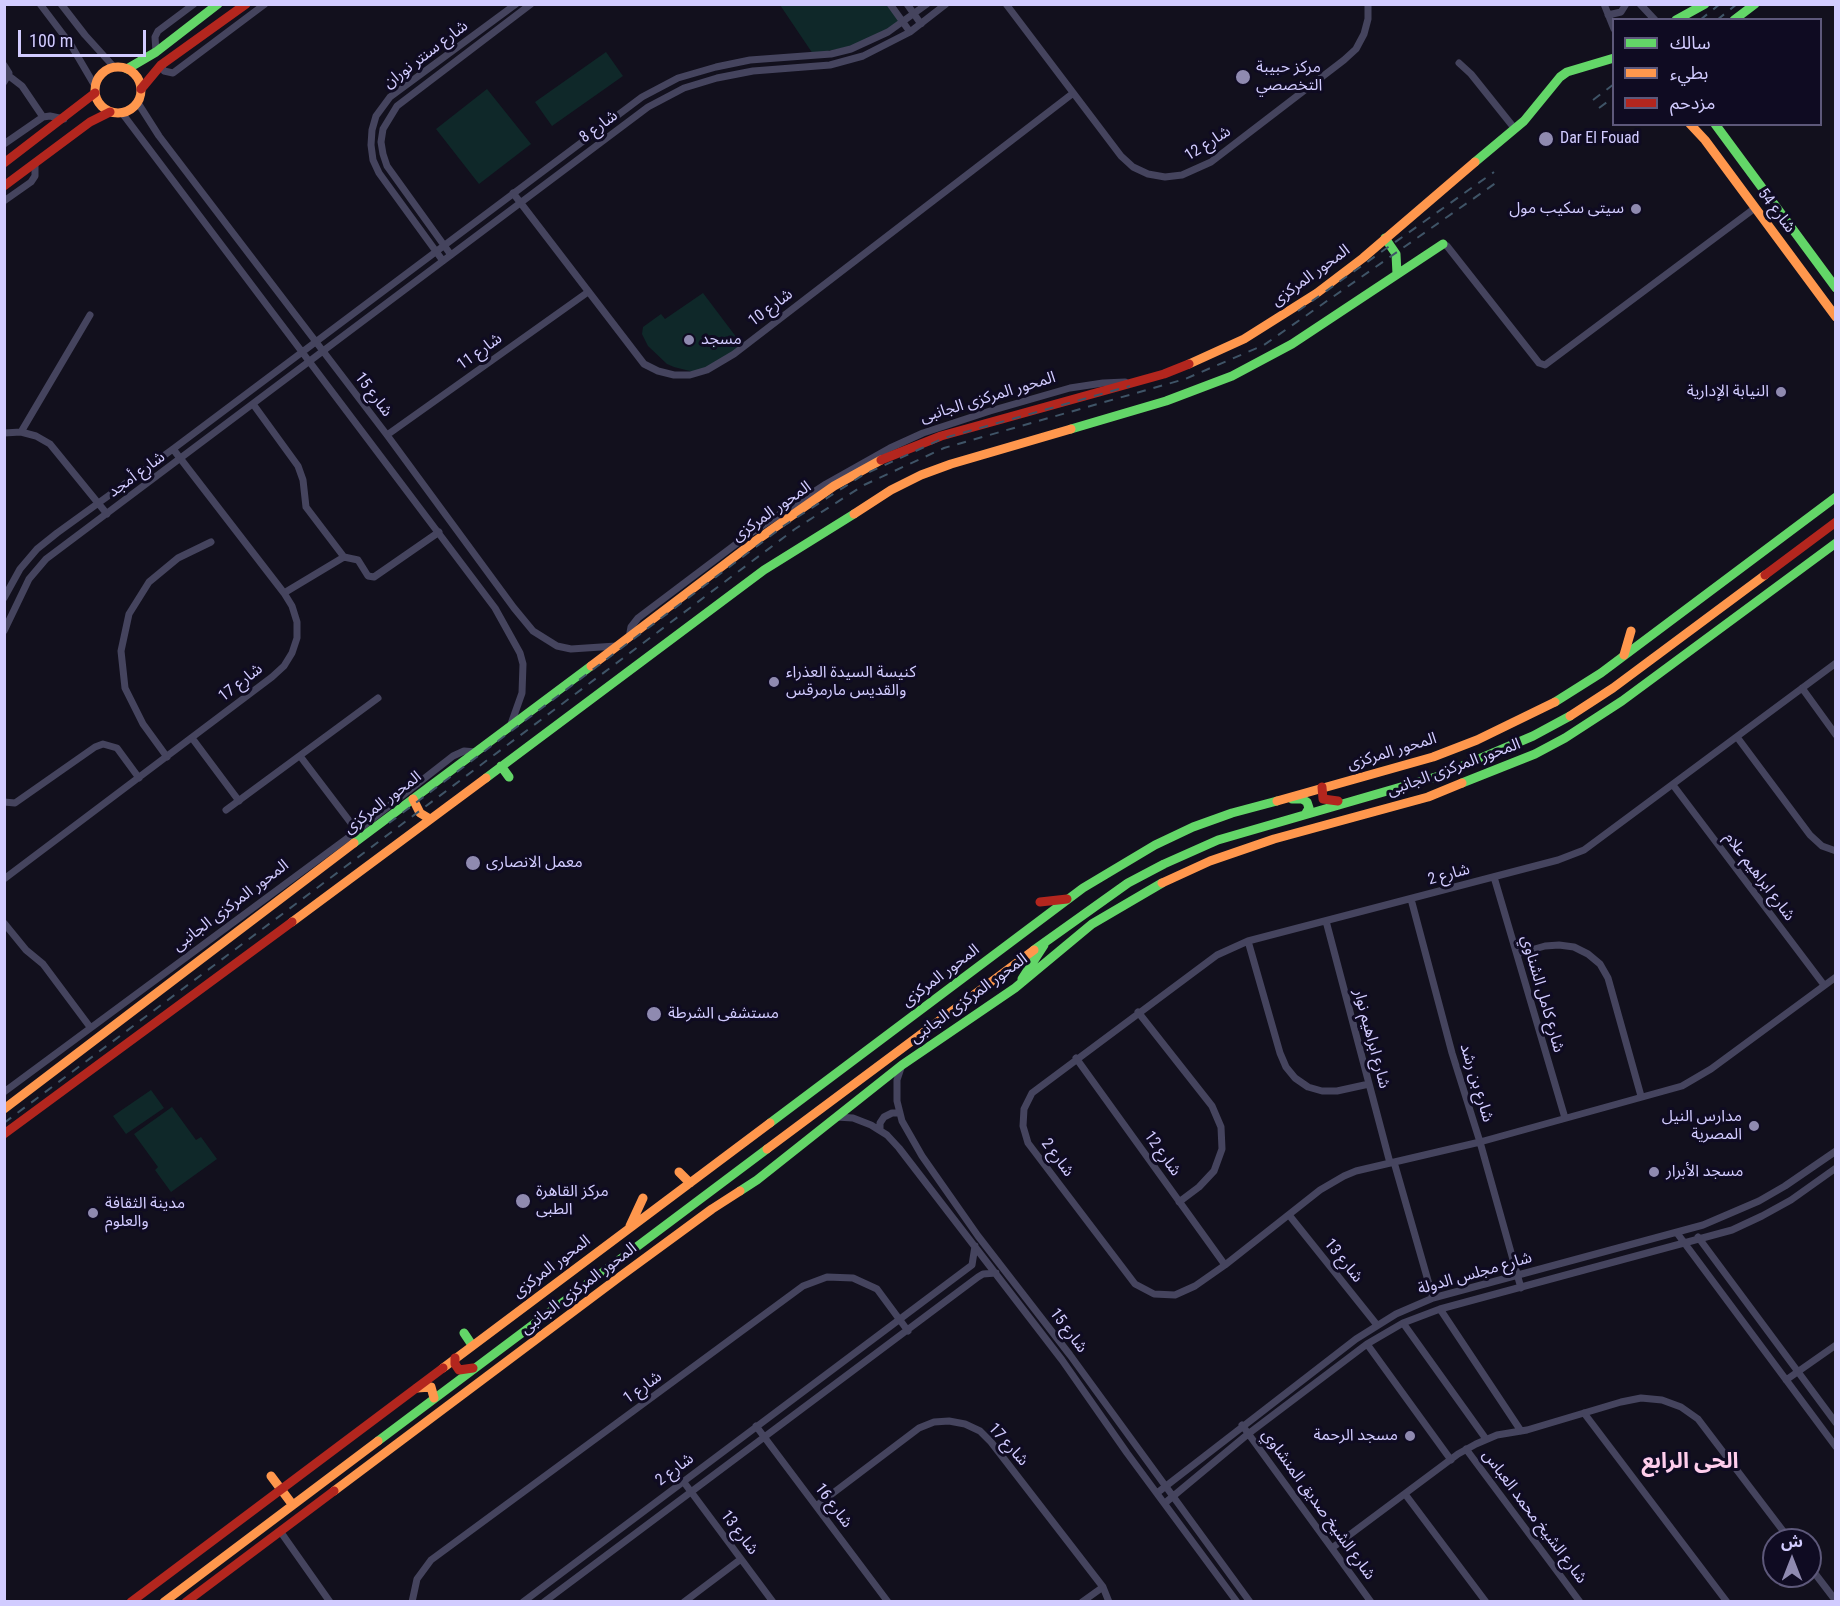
<!DOCTYPE html>
<html>
<head>
<meta charset="utf-8">
<style>
  body { margin:0 }
  #map { position:relative; width:1840px; height:1606px; overflow:hidden; background:#12101d; font-family:"Roboto Condensed","Noto Sans Arabic",sans-serif }
  canvas { display:block }
  .frame { position:absolute; inset:0; border:6px solid #d2ccff; pointer-events:none }
  .legend { position:absolute; left:1612px; top:18px; width:210px; height:108px; box-sizing:border-box; background:#0f0b22; border:2px solid #5d587a; margin:0; padding:8px 10px; list-style:none; font-size:18px; color:#d2ccff }
  .legend li { display:flex; align-items:center; gap:12px; height:30px }
  .legend b { width:30px; border:2px solid #5d587a }
  .north { position:absolute; left:1762px; top:1528px; width:60px; height:60px; box-sizing:border-box; background:#0f0b22; border:2px solid #5d587a; border-radius:50%; rotate:0deg; font-size:16px; font-weight:700; line-height:24px; text-align:center; color:#d2ccff }
  .north::after { content:''; display:block; margin:auto; width:21px; height:27px; background:#8f8ab0; clip-path:polygon(50% 0,100% 100%,50% 72%,0 100%) }
  .scale { position:absolute; left:18px; top:30px; width:128px; height:27px; box-sizing:border-box; border:3px solid #d2ccff; border-top:0; padding-left:8px; font-size:18px; line-height:21px; white-space:nowrap; color:#d2ccff; -webkit-text-stroke:4px #0f0b22; paint-order:stroke }
</style>
</head>
<body>
<div id="map">
<canvas width="1840" height="1606"></canvas>
<div class="frame"></div>
<ul class="legend">
<li><b style="height:8px;background:#63d668"></b>سالك</li>
<li><b style="height:8px;background:#ff974d"></b>بطيء</li>
<li><b style="height:8px;background:#b3261e"></b>مزدحم</li>
</ul>
<div class="north">ش</div>
<div class="scale">100 m</div>
</div>
<script>
const context = document.querySelector('canvas').getContext('2d');
context.lineJoin = 'round';
function paint(path, color) { context.fillStyle = color; context.fill(path, 'evenodd'); }
const shape = rows => new Path2D(rows.map(r => 'M' + r).join(''));
function trace(path, color, width, dash) { context.strokeStyle = color; context.lineWidth = width; context.lineCap = dash ? 'butt' : 'round'; context.setLineDash(dash || []); context.stroke(path); }
function write(font, color, halo, rows, align = 'center') {
  context.font = font + ' "Roboto Condensed","Noto Sans Arabic",sans-serif'; context.lineWidth = 6; context.setLineDash([]); context.textBaseline = 'middle'; context.strokeStyle = halo; context.fillStyle = color; for (const [text, x, y, turn = 0] of rows) {
    context.save(); context.translate(x, y); context.rotate((+turn || 0) * Math.PI / 180); context.textAlign = isNaN(turn) ? turn : align; if (halo) context.strokeText(text, 0, 0); context.fillText(text, 0, 0); context.restore();
  }
}
paint(shape([
  [780,5,889,5,900,21,867,43,813,54],
  [606,52,623,76,552,126,535,102],
  [487,89,531,144,479,184,436,129],
  [703,293,743,346,708,367,694,372,674,367,667,364,648,346,642,334,643,327,661,314,665,319],
  [151,1090,164,1108,126,1134,113,1116],
  [172,1107,196,1140,201,1137,217,1159,171,1192,155,1170,158,1167,134,1134]
]), '#0f2829');
trace(shape([
  [40,4,71,45,95,86],
  [61,4,85,35,114,67],
  [890,4,910,32],
  [907,4,921,24],
  [1006,4,1121,156,1133,167,1148,174,1165,177,1182,175,1211,162,1344,60,1356,49,1364,34,1368,19,1368,4],
  [1604,4,1614,29],
  [1640,4,1655,20],
  [1608,15,1621,12,1626,4],
  [156,52,155,37,158,31,194,4],
  [1459,63,1471,74,1515,129],
  [4,65,9,73,4,82],
  [161,65,164,71,173,73,265,4],
  [9,76,22,86,43,117],
  [138,103,159,136,387,435,514,608,533,631,557,646,571,649,616,646],
  [122,113,495,608,520,653,523,664,522,693,511,724],
  [4,144,43,117,50,116,64,119],
  [513,193,644,364,658,371,674,375,690,375,707,370,734,354,1072,94],
  [4,201,31,182,35,176,35,163],
  [1443,244,1447,246,1539,363,1545,365,1755,208],
  [451,255,387,166,383,154,381,142,383,129,397,106,531,4],
  [443,261,379,173,373,160,371,145,372,130,376,116,390,97,516,4],
  [253,404,298,466,303,480,306,507,344,557],
  [21,432,90,315],
  [4,433,21,432,36,436,50,444,107,514],
  [387,435,588,292],
  [284,593,344,557,358,560,368,576,374,577,439,532],
  [4,598,20,569,37,549,57,533,173,449,642,97,678,78,716,67,750,60,831,54,851,49,888,32,927,4],
  [4,631,29,579,46,559,648,107,684,88,717,78,753,71,830,65,863,56,910,32,946,4],
  [629,638,631,627,638,618,748,535,826,484,890,448,923,433,990,411,1070,388,1103,383,1125,382],
  [1836,663,1584,850,1558,860,1248,941,1217,955,1032,1093,1024,1109,1023,1126,1028,1143,1135,1284,1154,1294,1175,1295,1195,1286,1225,1265,1320,1190,1344,1176,1356,1171,1480,1142,1682,1086,1711,1069,1836,977],
  [1802,688,1836,735],
  [1737,737,1810,835,1822,846,1836,851],
  [192,738,239,801],
  [300,756,357,831],
  [167,757,143,724,125,688,121,651,129,614,149,582,178,558,211,542],
  [1673,785,1824,985],
  [4,802,15,803,95,747,103,744,117,748,139,778],
  [226,810,378,698],
  [1494,877,1565,1118],
  [4,879,272,677,284,666,292,653,297,638,297,622,292,606,284,593,173,449],
  [1411,899,1452,1053,1480,1142,1521,1288],
  [1326,921,1390,1163],
  [4,923,26,950,43,964,90,1027],
  [1248,941,1280,1053,1286,1067,1295,1078,1308,1087,1322,1091,1337,1091,1369,1084],
  [1517,954,1545,946,1559,945,1574,947,1588,954,1600,964,1608,978,1641,1096],
  [1138,1012,1212,1106,1221,1127,1222,1149,1214,1171,1199,1187,1179,1202],
  [1076,1058,1225,1265],
  [902,1065,897,1080,897,1101,902,1121,922,1156,978,1236,1070,1355,1250,1602],
  [4,1092,357,831,453,756,464,751,476,752],
  [836,1117,853,1118,871,1125,887,1135,899,1148,1062,1360,1127,1453,1237,1602],
  [880,1130,880,1123,884,1117,892,1113,900,1113],
  [1394,1162,1433,1298],
  [1289,1215,1377,1325],
  [1677,1233,1836,1447],
  [1698,1237,1836,1423],
  [1440,1309,1521,1431],
  [1403,1323,1486,1439],
  [1367,1344,1451,1460],
  [1786,1380,1836,1345],
  [1584,1413,1727,1602],
  [1242,1425,1371,1602],
  [756,1426,888,1602],
  [1466,1449,1580,1602],
  [683,1481,773,1602],
  [1157,1493,1356,1339,1396,1314,1433,1298,1703,1225,1759,1201,1785,1186,1836,1151],
  [1405,1494,1486,1602],
  [1165,1503,1248,1434,1367,1344,1403,1323,1440,1309,1732,1230,1762,1216,1791,1200,1836,1168],
  [816,1506,919,1428,934,1422,949,1421,965,1424,980,1431,991,1442,1103,1587,1109,1602],
  [280,1531,330,1602],
  [1332,1548,1458,1454,1476,1444,1497,1435,1527,1430,1621,1402,1641,1398,1662,1400,1681,1407,1698,1419,1790,1540],
  [1810,1567,1836,1601],
  [412,1602,417,1579,431,1560,803,1286,827,1277,853,1278,877,1289,908,1331],
  [523,1602,972,1265,975,1246],
  [544,1602,978,1277,983,1274,996,1273],
  [684,1602,741,1559],
  [1082,1602,1103,1587]
]), '#45445e', 7);
trace(shape([
  [1676,20,1705,4],
  [1734,20,1755,4],
  [127,69,156,52,218,4],
  [1715,124,1836,288],
  [1475,162,1524,121,1560,77,1567,72,1614,58],
  [1385,238,1396,254,1397,274],
  [1071,429,1166,401,1232,376,1292,344,1443,244],
  [1555,702,1601,673,1836,497],
  [501,766,509,777],
  [486,778,764,570,854,514],
  [1462,783,1535,754,1565,738,1622,701,1836,543],
  [1292,799,1302,799,1307,802,1309,808,1306,813],
  [354,843,591,666],
  [1034,950,1128,883,1164,864,1218,840,1439,776,1533,736,1570,716],
  [1022,979,1044,945],
  [770,1123,1083,888,1155,845,1193,827,1232,813,1277,801],
  [740,1191,757,1180,902,1065,1015,988,1092,924,1162,883],
  [464,1333,472,1345],
  [378,1441,767,1149]
]), '#63d668', 9);
trace(shape([
  '95 90a23 23 0 1 1 46 0a23 23 0 1 1-46 0Z',
  [1690,124,1705,140,1836,317],
  [1189,364,1244,339,1317,293,1363,258,1475,162],
  [854,514,891,490,921,475,951,464,1071,429],
  [1624,655,1631,631],
  [591,666,754,542,834,486,881,460],
  [1570,716,1613,688,1765,575],
  [413,799,420,813,430,819],
  [1277,801,1433,757,1477,740,1555,702],
  [1162,883,1210,861,1274,839,1428,797,1462,783],
  [292,922,486,778],
  [4,1109,354,843],
  [767,1149,1034,950],
  [679,1172,690,1183],
  [630,1226,643,1198],
  [443,1368,770,1123],
  [417,1388,431,1387,434,1398],
  [271,1476,292,1504],
  [334,1491,618,1278,712,1209,740,1191],
  [164,1602,378,1441]
]), '#ff974d', 9);
trace(shape([
  [141,89,161,65,246,4],
  [4,163,95,93],
  [4,186,90,122,110,112],
  [881,460,941,436,1164,374,1189,364],
  [1765,575,1836,522],
  [1322,787,1323,799,1338,801],
  [1040,902,1067,899],
  [4,1134,292,922],
  [455,1358,455,1364,459,1370,473,1368],
  [131,1602,443,1368],
  [186,1602,334,1491]
]), '#b3261e', 9);
trace(shape([
  [1700,20,1720,4],
  [1717,20,1737,4],
  [1593,100,1614,84],
  [1599,108,1614,97],
  [1298,311,1494,172],
  [389,823,785,525,863,475,944,438,1130,386],
  [4,1123,795,529,864,485,944,448,1185,379,1264,345,1500,180]
]), '#3f5467', 2, [9, 8]);
for (const [x, y, r, color] of [
  [1243,77,8,"#8f8ab0"],
  [1546,139,8,"#8f8ab0"],
  [1636,209,6,"#8f8ab0"],
  [689,340,6,"#8f8ab0"],
  [1781,392,6,"#8f8ab0"],
  [774,682,6,"#8f8ab0"],
  [473,863,8,"#8f8ab0"],
  [654,1014,8,"#8f8ab0"],
  [1754,1126,6,"#8f8ab0"],
  [1654,1172,6,"#8f8ab0"],
  [523,1201,8,"#8f8ab0"],
  [93,1213,6,"#8f8ab0"],
  [1410,1436,6,"#8f8ab0"]
]) { const dot = new Path2D(); dot.arc(x, y, r, 0, 2 * Math.PI); context.fillStyle = color; context.fill(dot); trace(dot, '#0f0b22', 2); }
write('16px', '#d2ccff', '#0f0b22', [
  ["شارع سنتر نوران",426,55,-37],
  ["شارع 8",599,127,-37],
  ["شارع 12",1208,144,-32],
  ["شارع 54",1776,211,53],
  ["المحور المركزى",1311,276,-36],
  ["شارع 10",771,308,-37],
  ["شارع 11",480,352,-36],
  ["شارع 15",373,395,53],
  ["المحور المركزى الجانبى",988,398,-17],
  ["شارع أمجد",137,475,-36],
  ["المحور المركزى",772,512,-35],
  ["شارع 17",241,683,-38],
  ["المحور المركزى",1392,752,-17],
  ["المحور المركزى الجانبى",1454,768,-20],
  ["المحور المركزى",383,803,-37],
  ["شارع 2",1449,875,-15],
  ["شارع ابراهيم علام",1759,877,53],
  ["المحور المركزى الجانبى",231,906,-37],
  ["المحور المركزى",941,976,-37],
  ["شارع كامل الشناوي",1542,994,74],
  ["المحور المركزى الجانبى",969,999,-36],
  ["شارع ابراهيم نوار",1371,1039,75],
  ["شارع بن رشد",1476,1083,73],
  ["شارع 12",1162,1154,54],
  ["شارع 2",1057,1158,53],
  ["شارع 13",1343,1261,51],
  ["المحور المركزى",552,1267,-37],
  ["شارع مجلس الدولة",1475,1274,-16],
  ["المحور المركزى الجانبى",579,1289,-37],
  ["شارع 15",1068,1331,53],
  ["شارع 1",643,1388,-36],
  ["شارع 17",1008,1445,48],
  ["شارع 2",675,1470,-37],
  ["شارع الشيخ صديق المنشاوي",1318,1505,54],
  ["شارع 16",833,1506,53],
  ["شارع الشيخ محمد العباس",1534,1517,53],
  ["شارع 13",739,1533,53]
]);
write('16px', '#d2ccff', '#0f0b22', [
  ["مركز حبيبة",1256,68],
  ["التخصصي",1256,86],
  ["Dar El Fouad",1560,139],
  ["سيتى سكيب مول",1624,209,"right"],
  ["مسجد",701,340],
  ["النيابة الإدارية",1769,392,"right"],
  ["كنيسة السيدة العذراء",786,673],
  ["والقديس مارمرقس",786,691],
  ["معمل الانصارى",486,863],
  ["مستشفى الشرطة",668,1014],
  ["مدارس النيل",1742,1117,"right"],
  ["المصرية",1742,1135,"right"],
  ["مسجد الأبرار",1666,1172],
  ["مركز القاهرة",536,1192],
  ["الطبى",536,1210],
  ["مدينة الثقافة",105,1204],
  ["والعلوم",105,1222],
  ["مسجد الرحمة",1398,1436,"right"]
], 'left');
write('bold 22px', '#ffceed', '#0f0b22', [
  ["الحى الرابع",1690,1462]
]);
</script>
</body>
</html>
